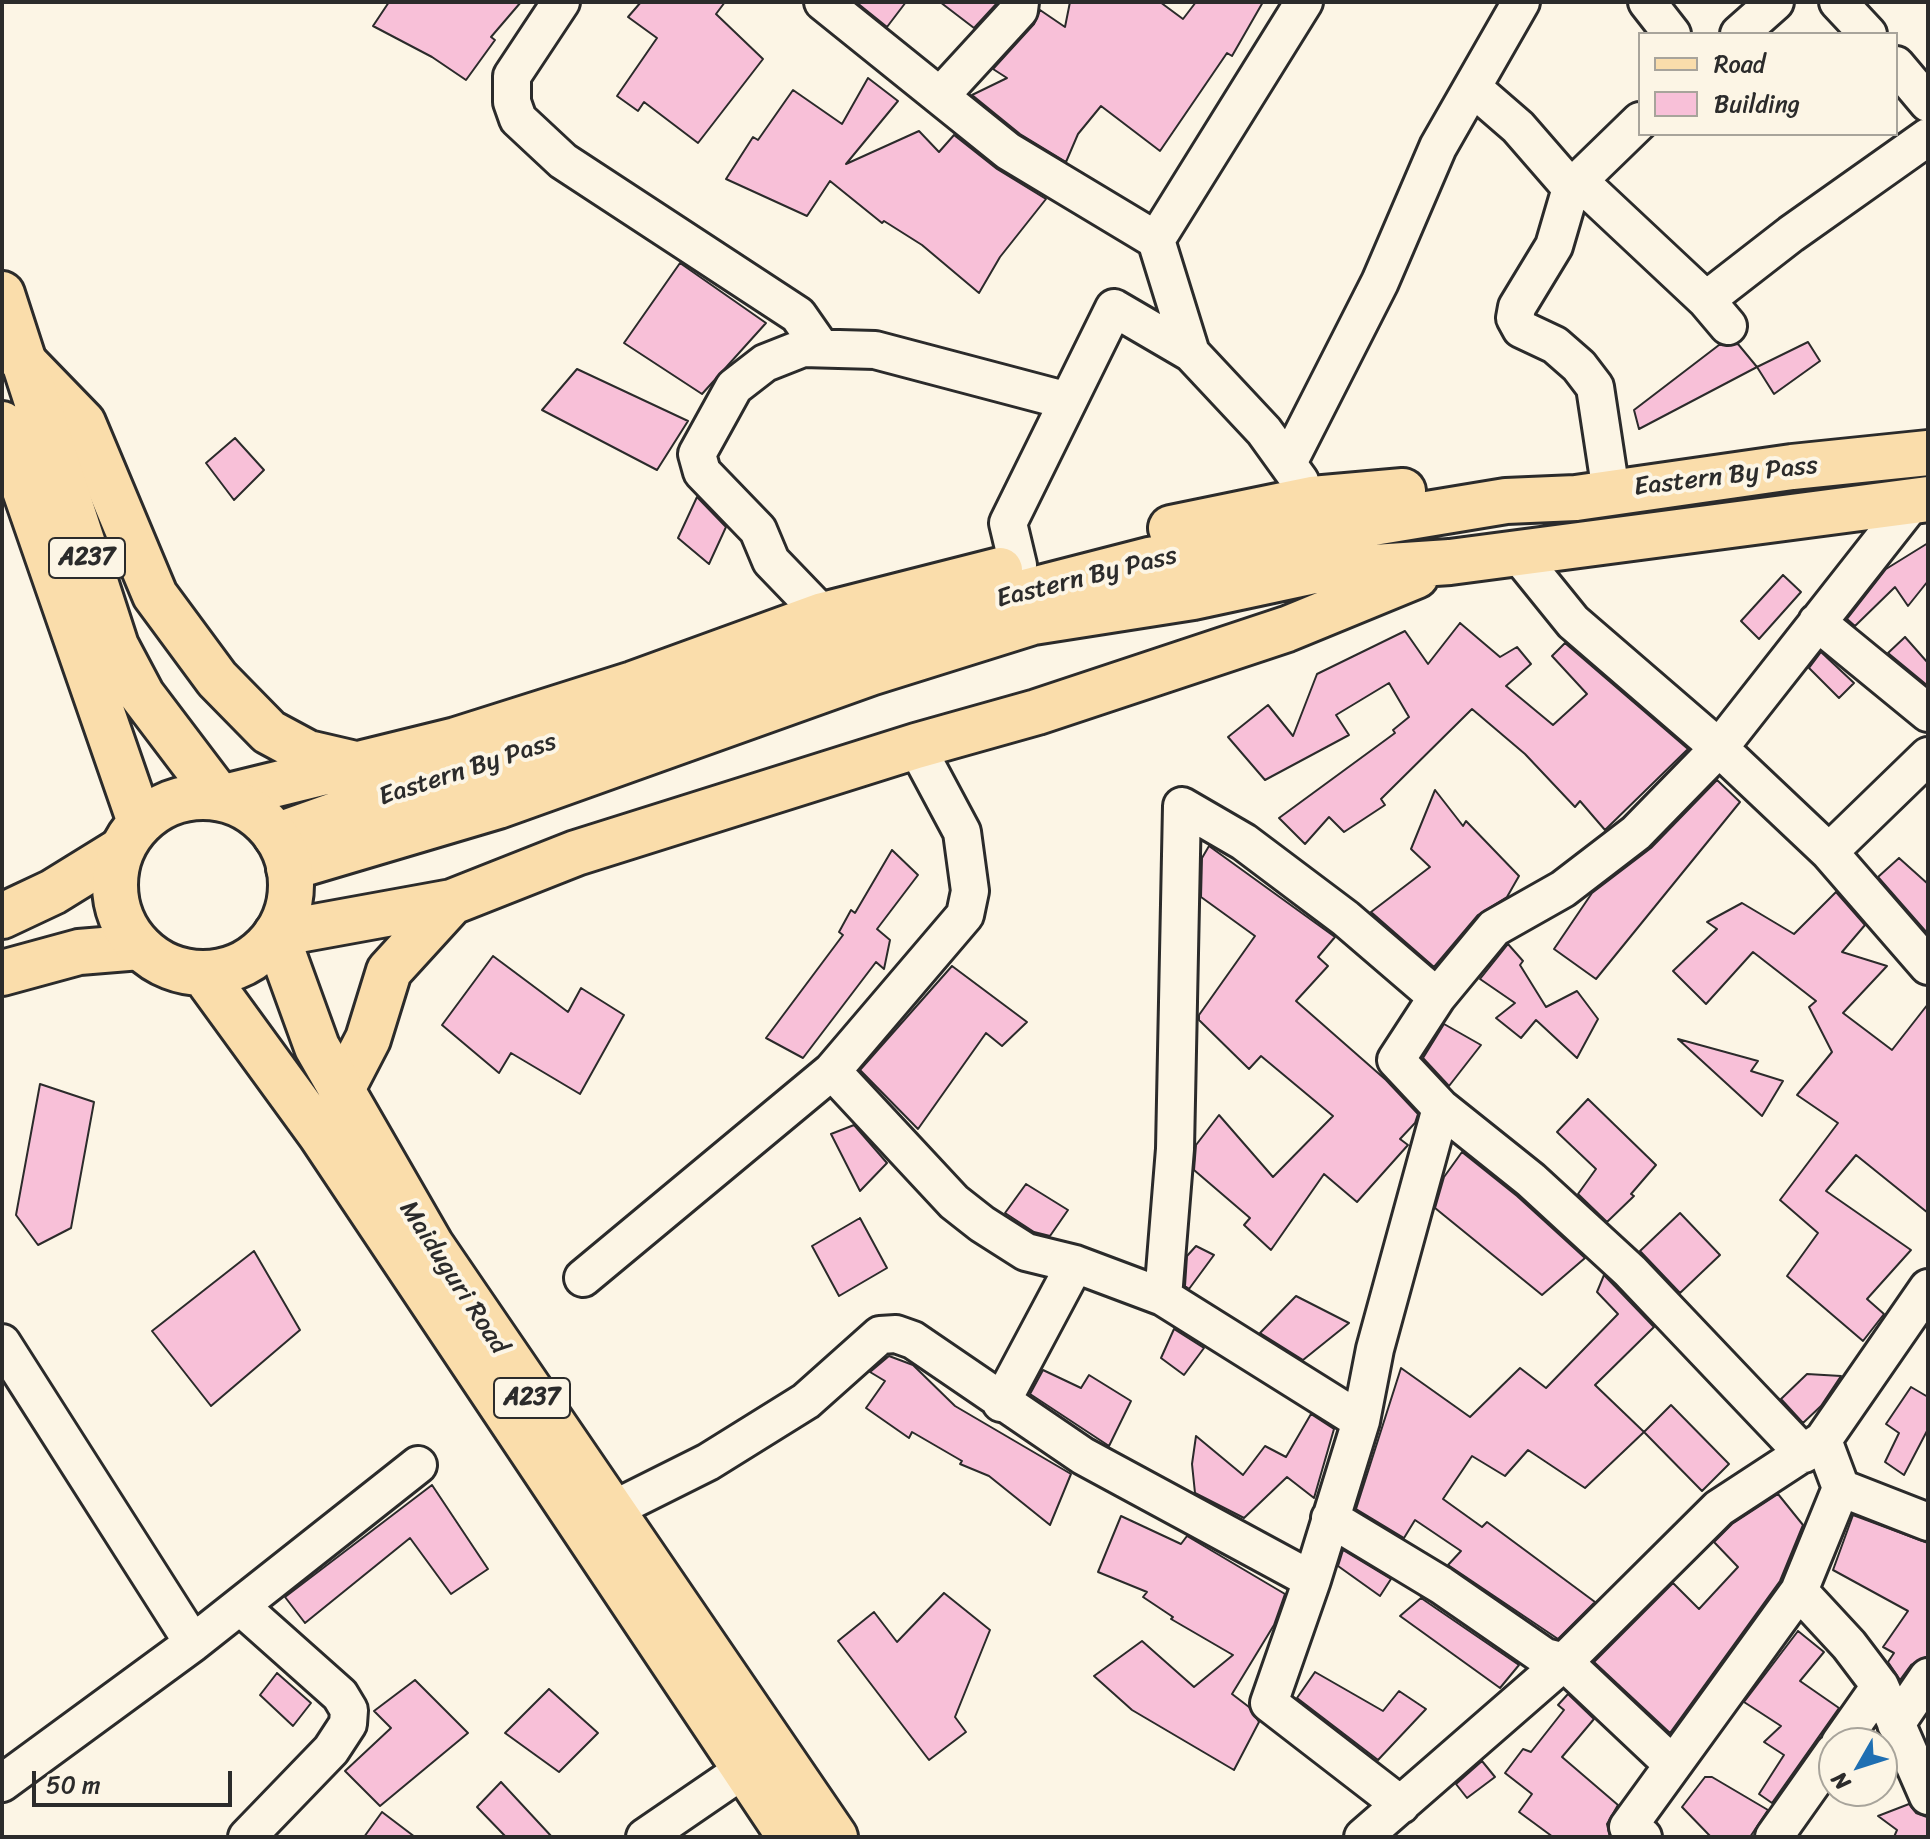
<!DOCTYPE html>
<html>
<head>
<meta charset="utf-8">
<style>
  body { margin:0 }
  #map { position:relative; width:1930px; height:1839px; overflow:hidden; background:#fcf5e5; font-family:Sriracha,sans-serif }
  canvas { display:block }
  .frame { position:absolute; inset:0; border:4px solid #2b2b2b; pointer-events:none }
  .legend { position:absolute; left:1638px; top:32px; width:260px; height:104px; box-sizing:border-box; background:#fcf5e5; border:2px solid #a8a49b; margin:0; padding:10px 14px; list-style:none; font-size:24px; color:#2b2b2b }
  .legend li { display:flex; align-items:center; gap:16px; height:40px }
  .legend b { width:40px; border:2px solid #a8a49b }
  .north { position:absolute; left:1818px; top:1727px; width:80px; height:80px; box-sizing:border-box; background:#fcf5e5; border:2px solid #a8a49b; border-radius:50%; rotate:231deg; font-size:22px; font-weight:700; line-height:32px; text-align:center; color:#2b2b2b }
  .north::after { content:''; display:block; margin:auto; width:28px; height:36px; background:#1f6fb2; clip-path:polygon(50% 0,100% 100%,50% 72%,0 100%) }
  .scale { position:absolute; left:32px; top:1771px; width:200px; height:36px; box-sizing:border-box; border:4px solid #2b2b2b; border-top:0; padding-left:10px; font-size:24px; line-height:28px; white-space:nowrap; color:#2b2b2b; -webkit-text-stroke:6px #fcf5e5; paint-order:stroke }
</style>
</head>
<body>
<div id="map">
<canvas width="1930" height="1839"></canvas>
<div class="frame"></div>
<ul class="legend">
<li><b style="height:10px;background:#faddab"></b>Road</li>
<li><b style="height:22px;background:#f8c0d8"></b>Building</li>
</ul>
<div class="north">N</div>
<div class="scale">50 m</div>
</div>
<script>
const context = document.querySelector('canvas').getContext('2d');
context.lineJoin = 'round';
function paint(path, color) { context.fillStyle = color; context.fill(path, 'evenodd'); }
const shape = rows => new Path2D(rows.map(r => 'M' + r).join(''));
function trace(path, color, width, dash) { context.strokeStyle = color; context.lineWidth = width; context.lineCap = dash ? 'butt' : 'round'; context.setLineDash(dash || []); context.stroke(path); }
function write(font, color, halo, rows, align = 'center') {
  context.font = font + ' Sriracha,sans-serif'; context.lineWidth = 8; context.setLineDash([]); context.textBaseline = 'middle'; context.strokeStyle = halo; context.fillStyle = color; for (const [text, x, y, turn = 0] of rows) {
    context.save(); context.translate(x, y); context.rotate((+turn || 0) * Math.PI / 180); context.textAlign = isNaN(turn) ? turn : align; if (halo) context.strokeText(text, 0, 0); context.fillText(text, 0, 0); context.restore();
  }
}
const building = shape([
  [389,2,521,2,491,37,495,40,466,80,432,57,373,26,389,2],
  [641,2,725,2,716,14,763,59,698,143,644,102,638,111,617,96,657,38,628,17,641,2],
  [856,2,906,2,887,27,856,2],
  [940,2,998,2,974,28,940,2],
  [1070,2,1160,2,1183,19,1196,2,1263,2,1232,56,1227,53,1160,151,1101,106,1078,134,1066,162,1020,134,972,95,1007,78,993,69,1034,24,1040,10,1065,27,1070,2],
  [868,78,898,101,846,164,919,131,939,152,954,135,997,169,1046,199,1000,257,979,293,922,245,884,221,882,223,830,181,807,216,726,179,753,137,758,140,793,90,842,124,868,78],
  [680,263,766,323,702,394,624,343,680,263],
  [1808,342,1820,361,1774,394,1757,367,1808,342],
  [1738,344,1757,367,1639,429,1634,410,1719,345,1738,344],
  [577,369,688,421,657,470,542,410,577,369],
  [235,438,264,470,234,500,206,463,235,438],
  [697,497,726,527,709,564,678,538,697,497],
  [1928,543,1928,581,1908,606,1895,587,1855,626,1847,619,1886,569,1928,543],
  [1783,575,1801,592,1759,639,1741,621,1783,575],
  [1460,623,1500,657,1517,647,1531,664,1506,686,1553,725,1587,694,1552,656,1565,643,1688,749,1605,830,1580,801,1575,807,1525,754,1472,709,1381,799,1385,805,1344,832,1329,817,1305,844,1279,818,1395,733,1393,730,1409,717,1389,683,1336,715,1349,735,1265,780,1228,737,1268,705,1293,736,1317,674,1405,631,1428,664,1460,623],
  [1905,637,1928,663,1928,686,1888,653,1905,637],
  [1821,652,1854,683,1839,698,1809,668,1821,652],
  [1717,780,1740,802,1596,979,1554,949,1592,893,1651,848,1717,780],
  [1435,790,1463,826,1466,821,1519,876,1507,897,1478,915,1434,967,1371,912,1430,867,1411,849,1435,790],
  [1209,846,1335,937,1318,957,1328,966,1296,1001,1386,1080,1418,1114,1415,1123,1400,1139,1408,1145,1357,1202,1324,1174,1271,1250,1244,1225,1250,1218,1194,1170,1196,1145,1219,1115,1273,1177,1333,1116,1261,1056,1249,1069,1199,1020,1199,1015,1255,936,1201,897,1202,858,1209,846],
  [892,850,918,875,877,929,890,940,884,969,876,962,803,1058,766,1038,843,935,839,932,851,910,855,913,892,850],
  [1899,858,1928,884,1928,934,1878,877,1899,858],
  [1836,892,1865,925,1842,952,1887,966,1843,1013,1892,1050,1928,1004,1928,1213,1856,1155,1826,1191,1911,1250,1867,1299,1884,1314,1863,1341,1787,1276,1818,1233,1780,1200,1838,1123,1797,1095,1832,1052,1809,1007,1816,1001,1753,952,1706,1004,1673,971,1717,929,1707,922,1742,903,1794,934,1836,892],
  [1508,944,1523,961,1520,965,1546,1007,1577,991,1598,1019,1577,1058,1536,1020,1521,1038,1496,1018,1515,1003,1480,979,1508,944],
  [493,956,568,1012,581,988,624,1015,580,1094,511,1053,499,1073,442,1025,493,956],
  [952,966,1027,1022,1002,1046,986,1033,918,1129,860,1070,952,966],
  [1444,1024,1481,1045,1449,1086,1423,1058,1444,1024],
  [1678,1039,1758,1061,1751,1071,1783,1081,1762,1116,1678,1039],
  [40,1084,94,1102,71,1228,38,1245,16,1215,40,1084],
  [1588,1099,1656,1165,1631,1194,1634,1196,1607,1222,1578,1194,1596,1169,1557,1132,1588,1099],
  [854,1125,887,1163,860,1191,831,1134,854,1125],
  [1462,1152,1517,1196,1585,1258,1542,1295,1435,1208,1444,1177,1462,1152],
  [1026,1184,1068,1210,1050,1236,1034,1232,1005,1213,1026,1184],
  [1680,1213,1720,1255,1680,1293,1640,1251,1680,1213],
  [860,1218,887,1268,839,1296,812,1246,860,1218],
  [1196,1246,1214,1255,1189,1289,1185,1286,1187,1256,1196,1246],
  [254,1251,300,1330,211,1406,152,1331,254,1251],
  [1604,1275,1654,1327,1595,1385,1644,1432,1585,1488,1528,1450,1505,1476,1472,1456,1443,1499,1482,1527,1487,1522,1595,1602,1558,1639,1448,1565,1461,1551,1415,1520,1404,1538,1356,1509,1401,1368,1470,1417,1520,1368,1546,1388,1618,1314,1597,1292,1604,1275],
  [1296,1296,1349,1323,1303,1360,1260,1333,1296,1296],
  [1174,1329,1204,1348,1184,1375,1161,1358,1174,1329],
  [889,1356,913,1365,955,1406,1071,1474,1050,1525,989,1476,960,1464,962,1461,912,1432,909,1438,866,1408,885,1381,870,1372,889,1356],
  [1043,1370,1081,1388,1089,1375,1131,1401,1109,1446,1030,1394,1043,1370],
  [1807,1374,1841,1376,1821,1406,1803,1423,1781,1399,1807,1374],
  [1911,1387,1928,1397,1928,1429,1904,1475,1885,1462,1899,1433,1886,1424,1911,1387],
  [1671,1405,1729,1464,1702,1491,1644,1432,1671,1405],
  [1311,1414,1334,1429,1314,1498,1287,1477,1244,1518,1195,1493,1192,1464,1196,1436,1243,1475,1265,1446,1286,1457,1311,1414],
  [432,1485,488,1569,451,1594,410,1538,305,1623,285,1597,432,1485],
  [1778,1494,1803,1525,1780,1581,1670,1733,1594,1662,1673,1583,1699,1609,1738,1567,1714,1542,1732,1524,1778,1494],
  [1853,1515,1928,1543,1928,1656,1911,1665,1900,1680,1888,1662,1894,1653,1883,1647,1908,1611,1833,1570,1853,1515],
  [1121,1516,1181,1544,1187,1536,1285,1594,1274,1625,1232,1694,1249,1707,1259,1722,1234,1770,1132,1710,1094,1676,1142,1641,1194,1687,1233,1655,1171,1619,1173,1617,1143,1597,1147,1592,1098,1572,1121,1516],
  [1343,1550,1391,1579,1380,1596,1338,1566,1343,1550],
  [944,1593,990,1630,955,1717,966,1732,929,1760,838,1641,874,1612,897,1642,944,1593],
  [1421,1598,1519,1665,1500,1688,1400,1616,1421,1598],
  [1798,1631,1824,1652,1800,1681,1839,1708,1772,1803,1759,1794,1784,1755,1764,1742,1781,1726,1744,1702,1798,1631],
  [1315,1672,1383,1711,1399,1691,1426,1709,1378,1760,1297,1698,1315,1672],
  [277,1673,311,1703,293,1726,260,1695,277,1673],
  [415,1680,468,1733,380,1806,345,1771,391,1728,374,1711,415,1680],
  [549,1689,598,1733,559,1772,505,1733,549,1689],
  [1568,1694,1594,1719,1562,1757,1618,1805,1607,1824,1610,1837,1553,1837,1519,1812,1532,1794,1505,1773,1523,1749,1531,1752,1564,1710,1558,1705,1568,1694],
  [1482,1761,1495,1777,1467,1798,1456,1784,1482,1761],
  [1705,1777,1712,1777,1768,1810,1750,1837,1711,1837,1682,1807,1705,1777],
  [501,1782,552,1837,506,1837,477,1807,501,1782],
  [1909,1804,1916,1813,1927,1817,1928,1837,1894,1837,1897,1830,1878,1816,1909,1804],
  [382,1812,415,1837,364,1837,382,1812]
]);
paint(building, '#f8c0d8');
trace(building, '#2b2b2b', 2);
const minor = shape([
  [561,2,512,76,512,102,518,119,563,161,798,315,821,348],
  [823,2,1008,151,1156,240],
  [1647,2,1672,34],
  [1838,2,1868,34],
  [1739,34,1775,2],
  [1896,65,1928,103],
  [1473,88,1518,127,1571,188,1554,246,1517,307,1515,318,1521,329,1555,345,1579,366,1595,387,1611,492],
  [941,95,1019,10,1020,2],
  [1578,180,1706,300,1728,326],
  [1571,188,1640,121],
  [1706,300,1791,234,1928,137],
  [1191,353,1264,431,1300,481],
  [1288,463,1380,282,1438,147,1521,2],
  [1518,554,1573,622,1719,748,1829,852,1928,966],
  [1018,565,1008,523,1114,308,1191,353,1156,240,1304,2],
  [823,615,771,561,758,530,702,472,697,454,734,387,765,363,803,348,875,350,1068,401],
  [1817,622,1928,713],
  [1829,852,1928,756],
  [832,1071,954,1202,982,1224,1026,1252,1075,1264,1163,1297,1361,1421],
  [1441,1108,1531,1180,1630,1271,1804,1454],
  [583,1278,832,1071,965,915,970,891,962,832,916,746],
  [1163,1297,1175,1149,1182,806,1244,842,1345,918,1437,997],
  [2,1343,193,1643],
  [1001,1403,1075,1264],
  [1823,1440,1841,1488,1799,1591,1849,1645,1880,1686,1928,1796],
  [1841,1488,1928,1522],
  [610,1511,708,1462,806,1401,880,1335,896,1334,913,1340,1083,1456,1312,1580],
  [1330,1518,1441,1585,1545,1657,1564,1662,1671,1763],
  [240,1606,340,1695,349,1710,348,1724,331,1750,247,1837],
  [1896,1724,1928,1677],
  [1840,1743,1880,1686],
  [2,1783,193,1643,418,1465],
  [1401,1805,1269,1703,1312,1580,1361,1421,1375,1349,1441,1108,1396,1060,1437,997,1494,928,1563,889,1636,833,1719,748,1914,500],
  [645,1837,743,1770],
  [1363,1837,1564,1662,1719,1508,1823,1440,1928,1288],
  [1643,1837,1628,1827,1799,1591],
  [1774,1837,1834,1752]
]);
const major = shape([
  [20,358,83,423,155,595,217,679,269,732,308,753,351,763],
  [1171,528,1312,499,1403,491],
  [220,798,456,740,633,684,823,615,1000,570],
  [276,836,377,800,422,789,679,698,1013,595,1149,560,1506,501,1576,498,1792,467,1928,453],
  [289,868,498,806,870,673,1033,622,1193,597,1314,571,1450,562,1928,499],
  [2,916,53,892,121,850],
  [276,934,452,902],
  [2,973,79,952,140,947],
  [341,1091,368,1039,389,971,452,902,576,853,916,746,1037,712,1287,629,1416,576]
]);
const highway = shape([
  [2,294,116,646,142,695,220,798],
  [2,424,140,822],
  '115 885a88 88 0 1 1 176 0a88 88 0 1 1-176 0Z',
  [276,934,317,1047,431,1245,835,1837],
  [203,973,321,1135,790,1837]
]);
trace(minor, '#2b2b2b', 42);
trace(major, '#2b2b2b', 50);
trace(highway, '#2b2b2b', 50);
trace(minor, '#fcf5e5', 36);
trace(major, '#faddab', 44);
trace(highway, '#faddab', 44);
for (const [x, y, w] of [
  [87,558,76],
  [532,1398,76]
]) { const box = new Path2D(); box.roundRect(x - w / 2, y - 20, w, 40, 6); context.fillStyle = '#fcf5e5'; context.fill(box); trace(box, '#2b2b2b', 2); }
write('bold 24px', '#2b2b2b', null, [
  ["A237",87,558],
  ["A237",532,1398]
]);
write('26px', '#2b2b2b', '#fcf5e5', [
  ["Eastern By Pass",1726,477,-7],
  ["Eastern By Pass",1087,578,-14],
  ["Eastern By Pass",468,770,-18],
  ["Maiduguri Road",453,1278,57]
]);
</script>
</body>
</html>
